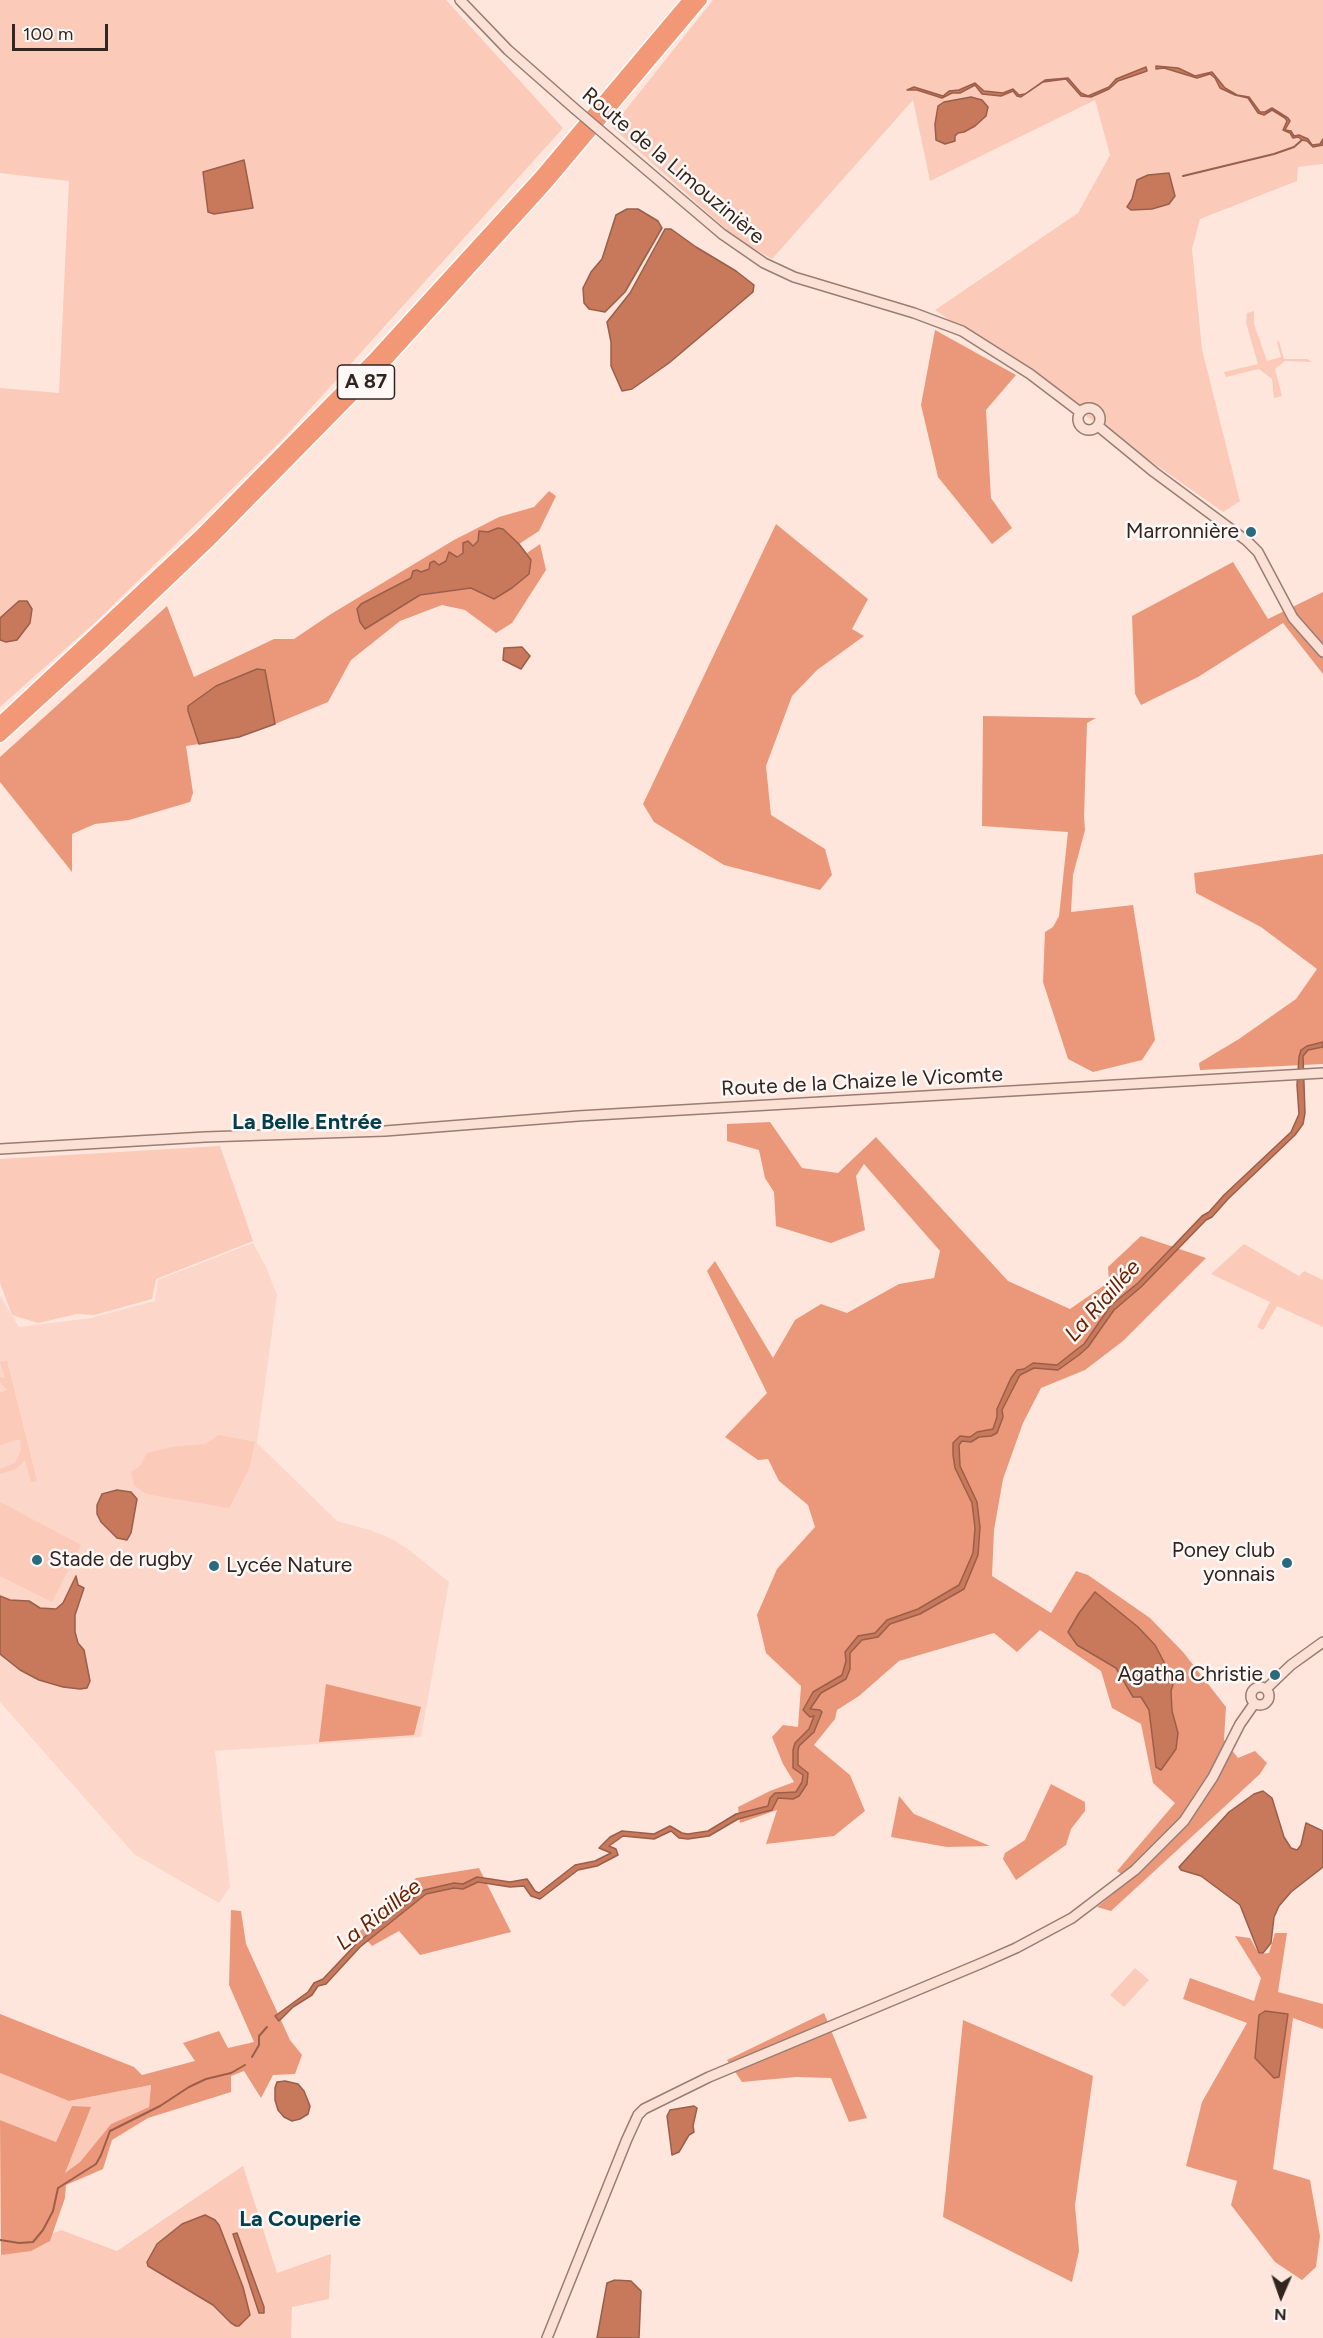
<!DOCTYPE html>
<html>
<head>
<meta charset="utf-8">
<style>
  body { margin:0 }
  #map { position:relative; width:1323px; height:2338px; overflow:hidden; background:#ffe6dd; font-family:Figtree,sans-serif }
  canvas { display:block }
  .north { position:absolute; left:1251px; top:2266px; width:60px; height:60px; -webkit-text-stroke:4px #fef8f6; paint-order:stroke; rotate:182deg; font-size:16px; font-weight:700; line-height:24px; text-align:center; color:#302521 }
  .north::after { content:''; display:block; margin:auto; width:21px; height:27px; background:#302521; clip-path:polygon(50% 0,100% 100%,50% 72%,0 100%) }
  .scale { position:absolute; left:12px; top:24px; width:96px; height:27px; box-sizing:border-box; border:3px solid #302521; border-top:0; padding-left:8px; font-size:18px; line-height:21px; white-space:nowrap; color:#302521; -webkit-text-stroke:4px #fef8f6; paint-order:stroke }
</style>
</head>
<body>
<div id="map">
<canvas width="1323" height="2338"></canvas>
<div class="north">N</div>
<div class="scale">100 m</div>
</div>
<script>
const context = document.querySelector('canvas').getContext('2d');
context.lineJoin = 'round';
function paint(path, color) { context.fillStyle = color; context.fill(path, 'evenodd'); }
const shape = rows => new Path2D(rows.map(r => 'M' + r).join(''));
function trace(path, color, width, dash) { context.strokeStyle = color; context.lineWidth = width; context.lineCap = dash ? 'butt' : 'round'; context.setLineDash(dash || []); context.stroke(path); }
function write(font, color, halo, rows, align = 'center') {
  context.font = font + ' Figtree,sans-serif'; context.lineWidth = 5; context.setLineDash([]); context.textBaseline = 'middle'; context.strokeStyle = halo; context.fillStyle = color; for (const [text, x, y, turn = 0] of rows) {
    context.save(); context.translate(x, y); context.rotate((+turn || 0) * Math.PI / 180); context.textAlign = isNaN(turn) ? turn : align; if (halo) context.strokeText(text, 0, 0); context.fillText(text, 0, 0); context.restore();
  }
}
paint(shape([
  [253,1243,266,1267,277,1295,257,1443,337,1521,370,1530,390,1538,408,1549,449,1582,421,1737,215,1751,230,1887,219,1903,134,1854,0,1702,0,1296,19,1327,91,1318,155,1301,158,1280]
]), '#fcd6c8');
paint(shape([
  [0,0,446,0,563,128,284,438,100,618,0,707,0,388,59,393,69,181,0,173],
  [713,0,1323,0,1323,164,1298,167,1297,181,1200,219,1192,249,1202,349,1240,501,1223,512,935,310,1078,213,1110,155,1095,100,930,181,913,100,772,259,738,240,612,127],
  [1254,311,1254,324,1267,361,1281,357,1277,342,1279,341,1284,359,1307,359,1312,362,1285,361,1275,369,1282,396,1274,398,1272,379,1259,369,1226,377,1224,372,1258,364,1246,323,1247,313],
  [220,1146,253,1241,156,1279,152,1299,94,1315,77,1314,38,1323,12,1315,0,1283,0,1159],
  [1244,1244,1299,1276,1304,1271,1323,1280,1323,1327,1277,1306,1263,1330,1257,1327,1270,1302,1211,1274],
  [7,1361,37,1481,31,1482,25,1460,16,1469,0,1474,0,1469,15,1463,21,1450,20,1439,0,1445,0,1393,7,1390,0,1382,0,1377,5,1378,0,1362],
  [219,1435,255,1442,249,1469,229,1508,146,1494,134,1485,131,1472,140,1466,147,1453,172,1447,205,1444],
  [0,1502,81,1545,52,1602,0,1576],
  [1135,1968,1149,1980,1124,2007,1110,1995],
  [0,2073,69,2101,151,2085,149,2107,111,2124,80,2162,64,2174,72,2106,56,2142,0,2120],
  [243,2166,277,2273,331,2254,329,2299,292,2307,291,2338,0,2338,0,2255,61,2230,117,2251]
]), '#fbcab8');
paint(shape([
  [935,330,1016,375,986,410,991,498,1012,528,992,544,938,477,921,405],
  [549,491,556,496,539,531,519,544,503,529,498,528,488,533,463,553,362,604,471,588,486,596,531,560,527,553,540,544,546,570,512,623,496,633,465,610,442,605,400,621,351,660,328,702,275,724,264,670,188,707,188,711,199,744,186,746,193,793,190,802,129,820,95,824,72,834,72,872,0,782,0,757,167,606,194,677,274,639,294,639,331,614,454,540,499,517,534,507],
  [776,524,868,599,852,629,864,636,817,670,792,696,766,766,771,815,825,849,832,875,820,890,724,865,654,822,643,804],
  [1233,562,1268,619,1323,592,1323,674,1283,623,1198,677,1141,705,1135,694,1132,616],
  [983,716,1096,718,1087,723,1084,817,1085,830,1073,875,1071,912,1133,905,1155,1040,1142,1060,1093,1072,1068,1059,1043,982,1045,932,1053,927,1059,916,1068,832,982,826],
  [1323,854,1323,1064,1200,1070,1199,1063,1239,1039,1296,999,1317,969,1261,927,1196,893,1194,873],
  [770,1122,802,1168,838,1173,876,1137,1008,1281,1070,1309,1109,1282,1108,1267,1141,1236,1206,1258,1123,1341,1085,1370,1041,1388,1023,1423,1003,1479,994,1530,992,1576,1051,1613,1076,1571,1088,1575,1150,1618,1183,1652,1226,1707,1224,1740,1238,1758,1255,1751,1267,1763,1260,1774,1111,1911,1097,1907,1130,1880,1117,1871,1175,1803,1153,1783,1141,1724,1112,1708,1101,1671,1040,1630,1017,1652,994,1633,899,1661,859,1696,837,1710,835,1719,814,1745,850,1775,865,1811,834,1836,766,1844,777,1810,740,1823,738,1807,770,1791,794,1782,783,1764,772,1737,783,1725,798,1727,801,1686,766,1653,757,1615,777,1569,815,1527,808,1505,779,1481,768,1459,758,1460,725,1437,767,1393,707,1271,715,1261,773,1358,795,1320,821,1304,847,1313,899,1284,934,1278,940,1251,864,1164,856,1176,865,1230,831,1243,776,1226,774,1192,765,1178,759,1150,727,1141,727,1124],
  [326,1684,421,1707,414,1735,319,1742],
  [1051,1784,1085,1802,1085,1811,1071,1829,1066,1845,1016,1880,1003,1859,1005,1853,1025,1840],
  [899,1796,914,1814,990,1846,947,1847,891,1837],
  [479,1868,511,1932,420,1955,399,1931,372,1946,359,1932,416,1878],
  [231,1910,241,1911,246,1944,290,2040,302,2055,295,2074,273,2075,261,2098,244,2071,231,2076,231,2092,148,2118,112,2140,103,2169,66,2185,65,2198,50,2241,31,2251,1,2255,0,2120,56,2142,72,2106,91,2107,65,2173,80,2162,111,2124,149,2107,151,2085,69,2101,0,2073,0,2014,134,2067,142,2075,195,2061,183,2043,219,2031,228,2048,254,2042,229,1985],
  [1275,1933,1287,1933,1278,1992,1323,2004,1323,2029,1293,2018,1273,2169,1310,2180,1320,2236,1316,2267,1302,2280,1275,2262,1231,2205,1237,2181,1186,2166,1202,2102,1247,2023,1183,1999,1190,1978,1254,2001,1261,1978,1235,1936,1250,1938,1259,1954,1269,1953],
  [824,2013,867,2118,849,2122,831,2078,796,2077,742,2082,727,2060],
  [963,2020,1093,2076,1075,2205,1079,2251,1072,2282,943,2217]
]), '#eb987a');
const water = shape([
  [1156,66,1178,68,1195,76,1212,72,1225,88,1237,95,1249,97,1260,112,1265,112,1272,108,1288,118,1290,121,1285,130,1291,131,1294,136,1299,135,1308,139,1312,145,1320,144,1323,139,1323,145,1313,147,1307,141,1302,140,1298,137,1293,138,1290,133,1283,130,1287,121,1285,118,1272,110,1264,115,1258,113,1248,98,1235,95,1220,88,1215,78,1210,74,1197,78,1164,68,1156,69,1156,66],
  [1146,67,1147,71,1118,81,1109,89,1091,97,1081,96,1066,79,1043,82,1021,97,1017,96,1013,91,1001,96,982,94,975,85,960,93,952,93,942,98,917,90,907,90,914,87,943,96,949,91,959,90,975,83,984,91,1003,93,1013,89,1019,95,1025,94,1045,80,1068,78,1081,93,1088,96,1109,87,1116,79,1146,67],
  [971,97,982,100,988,107,986,116,975,126,964,132,958,133,955,136,955,141,945,144,936,140,935,124,938,106,944,102,971,97],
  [244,160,253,208,214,214,208,212,203,172,244,160],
  [1169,173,1175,196,1169,204,1152,209,1131,210,1127,207,1132,199,1137,180,1148,175,1169,173],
  [627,209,638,209,658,221,662,228,625,292,605,312,589,309,584,303,583,288,591,272,602,259,616,215,627,209],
  [665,229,671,229,696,247,736,271,754,285,753,292,669,363,632,389,622,391,611,366,611,342,607,322,630,293,665,229],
  [498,528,503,529,519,544,531,560,529,574,512,588,494,599,471,588,420,595,365,629,360,622,357,609,361,604,411,578,413,571,417,570,421,572,429,569,430,563,434,561,439,565,446,561,449,552,457,557,463,553,463,543,468,541,473,546,478,541,479,531,488,532,498,528],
  [19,601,27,601,32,609,30,623,17,640,6,642,0,640,0,618,19,601],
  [522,647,530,656,521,669,503,660,504,648,522,647],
  [257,669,265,670,275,724,239,737,199,744,188,711,188,706,216,686,257,669],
  [1323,1042,1323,1047,1308,1050,1303,1056,1305,1113,1303,1124,1295,1135,1228,1199,1212,1217,1206,1220,1141,1287,1114,1310,1088,1347,1079,1355,1058,1370,1034,1368,1020,1375,1002,1410,1003,1417,997,1433,991,1436,979,1437,971,1442,962,1441,959,1445,960,1466,977,1502,980,1527,978,1555,964,1589,920,1614,890,1624,878,1637,862,1640,850,1653,850,1669,846,1679,821,1693,810,1709,820,1710,822,1712,814,1732,799,1746,798,1751,798,1765,808,1773,807,1784,799,1796,793,1799,778,1798,772,1810,738,1819,709,1836,688,1839,679,1838,671,1831,654,1839,623,1836,609,1846,616,1849,618,1855,597,1866,578,1870,540,1899,531,1896,524,1886,510,1887,478,1882,463,1889,454,1888,426,1894,360,1947,326,1984,318,1986,312,1995,293,2007,279,2021,275,2016,308,1992,314,1983,323,1979,357,1943,424,1890,454,1883,463,1884,477,1877,510,1882,527,1879,535,1891,539,1893,575,1865,595,1861,611,1853,599,1848,610,1837,622,1831,654,1834,670,1826,682,1833,688,1834,708,1831,736,1814,768,1806,770,1798,775,1793,796,1792,802,1782,803,1775,793,1768,793,1750,795,1743,809,1729,814,1716,810,1717,803,1710,813,1692,842,1675,846,1661,845,1652,858,1636,875,1633,887,1620,918,1609,959,1585,973,1553,975,1528,972,1503,955,1468,953,1455,953,1443,960,1436,970,1437,977,1432,993,1429,997,1417,997,1409,1011,1378,1017,1370,1024,1369,1033,1363,1057,1365,1076,1350,1084,1344,1111,1305,1138,1283,1202,1216,1209,1212,1224,1195,1291,1132,1299,1114,1297,1085,1299,1057,1301,1050,1307,1046,1323,1042],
  [117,1490,131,1492,137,1499,131,1533,127,1540,117,1538,101,1522,97,1514,97,1505,102,1494,117,1490],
  [76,1576,78,1585,84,1588,75,1615,75,1632,78,1643,84,1650,90,1681,87,1688,80,1689,63,1687,39,1680,20,1670,0,1654,0,1596,10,1600,29,1601,40,1608,56,1609,63,1603,76,1576],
  [1095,1592,1138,1627,1155,1645,1174,1681,1171,1691,1172,1711,1178,1733,1176,1749,1161,1770,1156,1767,1149,1710,1141,1697,1133,1697,1116,1668,1077,1645,1068,1632,1079,1613,1095,1592],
  [1263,1791,1272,1798,1284,1837,1291,1848,1297,1850,1301,1845,1306,1823,1323,1831,1323,1867,1291,1892,1279,1906,1274,1917,1271,1943,1263,1953,1259,1953,1240,1905,1201,1876,1181,1870,1179,1867,1229,1812,1254,1794,1263,1791],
  [1265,2011,1288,2014,1279,2077,1274,2078,1255,2058,1259,2015,1265,2011],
  [285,2081,298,2084,304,2091,310,2106,308,2114,300,2119,292,2121,284,2117,278,2110,275,2100,275,2088,277,2082,285,2081],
  [694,2106,697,2108,693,2126,694,2132,689,2135,679,2152,672,2155,667,2116,670,2110,694,2106],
  [205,2215,215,2220,219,2225,243,2287,250,2315,239,2326,236,2326,231,2323,213,2305,148,2266,147,2262,157,2244,182,2224,205,2215],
  [237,2233,264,2307,264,2313,259,2313,233,2234,237,2233],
  [615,2280,631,2281,641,2291,639,2338,597,2338,607,2283,615,2280]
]);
paint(water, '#c8785b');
trace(water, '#9a5f4a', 1.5);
trace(shape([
  [1183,176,1274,154,1294,147,1302,140],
  [252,2057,259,2045,259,2036,267,2027],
  [0,2240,19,2243,33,2242,43,2230,53,2211,58,2188,96,2164,101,2155,110,2131,160,2106,189,2087,206,2079,231,2073,245,2065]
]), '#9a5f4a', 2);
const secondary = shape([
  [460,0,508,50,575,109],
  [609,138,722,234,764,263,794,277,914,313,962,331,1030,374,1080,412],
  '1078 419a11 11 0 1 1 22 0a11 11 0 1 1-22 0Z',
  [1098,426,1154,472,1247,541,1258,552,1293,618,1323,652],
  [0,1149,205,1137,385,1131,578,1116,1323,1073],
  '1251 1696a9 9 0 1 1 18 0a9 9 0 1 1-18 0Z',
  [1266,1689,1291,1665,1323,1642],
  [547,2338,627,2139,638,2115,644,2109,709,2077,982,1963,1016,1948,1072,1918,1135,1870,1184,1821,1213,1777,1240,1724,1254,1704]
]);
const highway = shape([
  [0,723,201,535,373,360,540,177,689,0],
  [0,736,102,643,208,542,380,367,546,184,701,0]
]);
trace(secondary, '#987d73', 12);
trace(highway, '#fff', 15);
trace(secondary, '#fbe0d6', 9);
trace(highway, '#f29877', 12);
const secondaryBridge = shape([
  [575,109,609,138]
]);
trace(secondaryBridge, '#987d73', 12, []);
trace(secondaryBridge, '#fbe0d6', 9);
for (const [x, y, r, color] of [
  [1251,532,6,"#296a7e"],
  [37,1560,6,"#296a7e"],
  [1287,1563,6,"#296a7e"],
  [214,1566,6,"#296a7e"],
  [1275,1675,6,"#296a7e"]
]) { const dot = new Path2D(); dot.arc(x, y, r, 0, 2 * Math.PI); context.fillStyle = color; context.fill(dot); trace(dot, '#fef8f6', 2); }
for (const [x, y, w] of [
  [366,382,57]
]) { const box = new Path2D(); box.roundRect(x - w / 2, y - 17, w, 34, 4.5); context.fillStyle = '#fef8f6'; context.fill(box); trace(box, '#302521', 1.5); }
write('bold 20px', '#302521', null, [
  ["A 87",366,382]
]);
write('21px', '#302521', '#fef8f6', [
  ["Route de la Limouzinière",673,166,40],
  ["Route de la Chaize le Vicomte",862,1082,-3]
]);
write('21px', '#302521', '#fef8f6', [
  ["Marronnière",1239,532],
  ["Poney club",1275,1551],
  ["yonnais",1275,1575],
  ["Stade de rugby",49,1560,"left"],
  ["Lycée Nature",226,1566,"left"],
  ["Agatha Christie",1263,1675]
], 'right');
write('bold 22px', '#043f4d', '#fef8f6', [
  ["La Belle Entrée",307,1123],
  ["La Couperie",300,2220]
]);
write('italic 22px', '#692100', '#fef8f6', [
  ["La Riaillée",1103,1301,-48],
  ["La Riaillée",379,1915,-38]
]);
</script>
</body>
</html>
